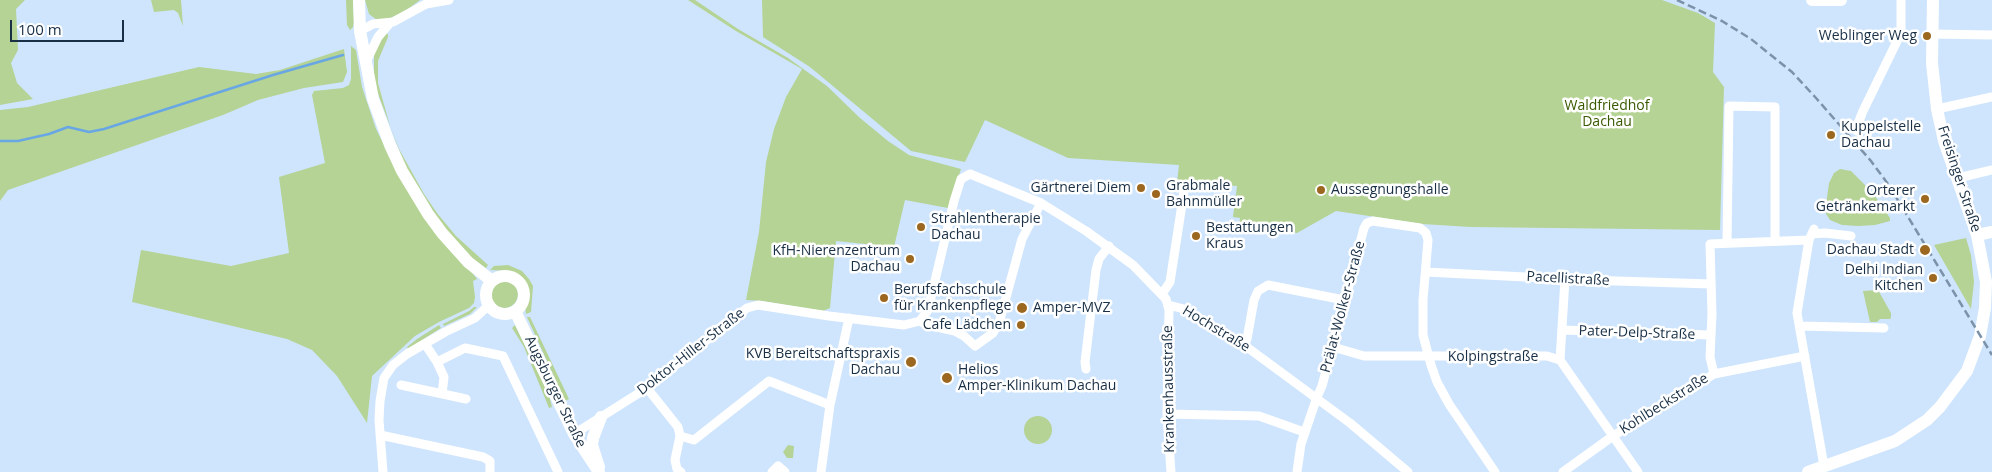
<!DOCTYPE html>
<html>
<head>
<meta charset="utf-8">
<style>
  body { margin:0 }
  #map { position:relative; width:1992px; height:472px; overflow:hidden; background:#cfe5fd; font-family:"Open Sans",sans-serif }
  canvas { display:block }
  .scale { position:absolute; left:10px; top:20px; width:114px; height:22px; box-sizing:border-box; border:2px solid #182f45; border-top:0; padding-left:6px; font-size:15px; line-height:18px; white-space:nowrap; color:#182f45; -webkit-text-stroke:4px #fff; paint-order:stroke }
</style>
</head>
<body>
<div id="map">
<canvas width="1992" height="472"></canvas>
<div class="scale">100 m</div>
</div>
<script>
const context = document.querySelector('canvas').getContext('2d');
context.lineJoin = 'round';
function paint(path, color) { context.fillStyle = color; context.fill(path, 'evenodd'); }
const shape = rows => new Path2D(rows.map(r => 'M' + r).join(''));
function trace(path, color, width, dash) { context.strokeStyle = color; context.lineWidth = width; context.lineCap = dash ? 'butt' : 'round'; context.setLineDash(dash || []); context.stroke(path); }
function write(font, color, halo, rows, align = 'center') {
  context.font = font + ' "Open Sans",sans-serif'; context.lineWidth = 5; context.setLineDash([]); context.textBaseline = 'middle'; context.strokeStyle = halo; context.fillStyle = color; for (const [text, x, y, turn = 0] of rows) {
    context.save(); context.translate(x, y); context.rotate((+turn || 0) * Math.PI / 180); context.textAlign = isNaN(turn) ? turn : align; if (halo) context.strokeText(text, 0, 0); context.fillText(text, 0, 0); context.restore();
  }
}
paint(shape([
  [0,0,25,0,16,9,18,50,11,63,17,83,33,99,0,105],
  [151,0,181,0,183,26,178,13,174,10,154,12],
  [346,0,353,0,354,22,353,27,350,30,347,25],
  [365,0,420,0,404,12,388,19,377,20,369,14],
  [688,0,695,0,738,29,788,58,827,86,860,118,888,141,909,155,961,169,948,208,905,200,894,247,836,241,830,308,823,311,762,301,746,300,759,232,766,162,774,129,786,97,802,69,736,31],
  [762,0,1662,0,1698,13,1715,23,1713,72,1724,87,1720,230,1471,227,1422,224,1336,211,1297,233,1239,228,1240,218,1233,217,1237,186,1177,182,1179,165,1068,158,985,120,965,162,911,151,810,67,763,37],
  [385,34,388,34,388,37,378,61,378,83,390,126,399,149,424,194,437,213,456,236,488,265,486,268,473,259,445,231,409,177,374,83,374,52],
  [351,46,356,50,362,87,376,129,384,145,458,255,477,279,473,281,475,297,474,303,469,308,439,322,415,336,372,376,367,423,337,376,312,350,287,339,132,302,141,250,231,266,289,253,279,177,325,163,312,95,314,91,343,88,349,85,351,79],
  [344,49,347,72,343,82,304,88,258,100,223,115,8,190,0,201,0,110,28,107,199,67,256,74,280,70],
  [1840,169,1851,171,1873,193,1890,218,1890,221,1875,225,1858,226,1842,225,1830,220,1825,212,1829,183,1834,173],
  [1966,238,1971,255,1974,282,1971,309,1934,245],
  [508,265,522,271,529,279,533,286,531,312,526,314,525,305,529,294,525,282,521,277,510,271,490,270,494,266],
  '490 294a14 14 0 1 1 28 0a14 14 0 1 1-28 0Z',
  [1878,290,1891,313,1891,317,1890,319,1880,319,1877,322,1870,322,1863,291],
  [474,307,477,307,470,314,444,326,443,324,469,311],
  [527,317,530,317,569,399,565,401],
  [439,325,441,328,408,349,407,347,417,339],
  [515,325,549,395,552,407,549,408,524,347,512,328],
  '1024 430a14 14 0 1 1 28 0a14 14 0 1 1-28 0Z',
  [788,445,794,446,793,458,787,458,783,452]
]), '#b4d394');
trace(shape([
  [0,141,18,141,49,134,68,127,89,132,104,129,273,75,343,55]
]), '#69a7e4', 2.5);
trace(shape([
  [360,31,373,24,393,22,426,4,449,0],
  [1932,34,1992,35],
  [366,62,378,37,389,24],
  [1937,109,1992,97],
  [1857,131,1857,126,1863,111,1901,33,1901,0],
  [1958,178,1992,170],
  [1814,229,1809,240,1797,313,1824,466],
  [1812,234,1825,233,1851,236],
  [1727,242,1729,106,1775,107,1775,241],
  [1426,272,1585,280,1711,284],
  [1162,294,1170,282,1185,185],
  [1168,305,1184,309,1244,345,1350,423,1408,472],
  [920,321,927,325,955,331,964,336,975,346,993,333,999,323,1022,239,1041,203],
  [1800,326,1884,328],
  [1563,330,1710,335],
  [425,344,437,362,465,348,503,356,558,472],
  [1244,345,1247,339,1254,300,1258,291,1268,285,1344,300],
  [1333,347,1364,356,1547,356,1560,360,1638,472],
  [1560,360,1565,279],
  [437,362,444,377,442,394],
  [1086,369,1085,362,1096,270,1099,259,1109,246],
  [1714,374,1710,357,1712,314,1710,244,1809,240],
  [401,385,466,399],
  [647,388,678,427,680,436],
  [1167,414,1259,416,1304,432],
  [574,434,647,388,747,308,758,305,829,316,904,325,920,321,928,310,954,201,961,179,970,174,1041,203,1086,231,1133,265,1166,299,1169,310,1167,414,1171,472],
  [380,435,483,457,490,461,490,472],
  [680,436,694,440,769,381,830,405],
  [680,436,675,460,677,469,681,472],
  [383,472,379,420,380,401,384,378,393,365,407,354,445,332,475,318,489,305],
  [772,472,778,466,785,472],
  [821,472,830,405,849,318],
  [1297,472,1301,444,1317,397,1322,386,1364,228,1367,223,1373,221,1420,228,1426,233,1428,240,1423,300,1423,335,1431,365,1437,382,1449,404,1495,472],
  [1563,472,1613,436,1714,374,1805,356]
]), '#fff', 9);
trace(shape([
  [359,0,360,31,373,99,390,145,402,171,428,214,442,233,468,262,492,281],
  [1812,0,1841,0],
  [1977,235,1992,232],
  '486 295a19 19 0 1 1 38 0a19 19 0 1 1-38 0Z',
  [515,311,574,434,599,472],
  [599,467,592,445,593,438,601,417],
  [1808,472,1895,441,1927,420,1940,407,1967,371,1980,336,1985,308,1986,282,1977,235,1944,141,1937,109,1932,63,1933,0]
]), '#fff', 12);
trace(shape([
  [1677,0,1722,21,1751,39,1792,72,1816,98,1871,161,1888,184,1992,355]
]), '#7c92a9', 2.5, [8, 4]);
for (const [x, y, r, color] of [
  [1927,36,5,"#9c671f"],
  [1831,135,5,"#9c671f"],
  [1141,188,5,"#9c671f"],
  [1321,190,5,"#9c671f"],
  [1156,194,5,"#9c671f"],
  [1925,199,5,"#9c671f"],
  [921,227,5,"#9c671f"],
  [1196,236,5,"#9c671f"],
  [1925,250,6,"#9c671f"],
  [910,259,5,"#9c671f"],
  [1933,278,5,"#9c671f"],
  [884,298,5,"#9c671f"],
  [1022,308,6,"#9c671f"],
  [1021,325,5,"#9c671f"],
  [911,362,6,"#9c671f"],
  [947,378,6,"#9c671f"]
]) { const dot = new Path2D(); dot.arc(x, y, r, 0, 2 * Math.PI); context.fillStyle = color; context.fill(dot); trace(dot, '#fff', 2); }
write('14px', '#182f45', '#fff', [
  ["Weblinger Weg",1917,36],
  ["Kuppelstelle",1841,127,"left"],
  ["Dachau",1841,143,"left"],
  ["Grabmale",1166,186,"left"],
  ["Bahnmüller",1166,202,"left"],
  ["Gärtnerei Diem",1131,188],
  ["Aussegnungshalle",1331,190,"left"],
  ["Orterer",1915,191],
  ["Getränkemarkt",1915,207],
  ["Strahlentherapie",931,219,"left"],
  ["Dachau",931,235,"left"],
  ["Bestattungen",1206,228,"left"],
  ["Kraus",1206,244,"left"],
  ["Dachau Stadt",1914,250],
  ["KfH-Nierenzentrum",900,251],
  ["Dachau",900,267],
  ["Delhi Indian",1923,270],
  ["Kitchen",1923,286],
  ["Berufsfachschule",894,290,"left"],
  ["für Krankenpflege",894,306,"left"],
  ["Amper-MVZ",1033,308,"left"],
  ["Cafe Lädchen",1011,325],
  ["KVB Bereitschaftspraxis",900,354],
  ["Dachau",900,370],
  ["Helios",958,370,"left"],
  ["Amper-Klinikum Dachau",958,386,"left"]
], 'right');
write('14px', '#3a5a01', '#fff', [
  ["Waldfriedhof",1607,106],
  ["Dachau",1607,122]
]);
write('14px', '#182f45', '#fff', [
  ["Freisinger Straße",1959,179,72],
  ["Pacellistraße",1568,279,3],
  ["Prälat-Wolker-Straße",1343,307,-75],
  ["Hochstraße",1216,329,31],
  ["Pater-Delp-Straße",1637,333,2],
  ["Doktor-Hiller-Straße",691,352,-38],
  ["Kolpingstraße",1493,357],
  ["Krankenhausstraße",1169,389,-91],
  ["Augsburger Straße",555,392,64],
  ["Kohlbeckstraße",1664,404,-32]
]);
</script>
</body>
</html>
